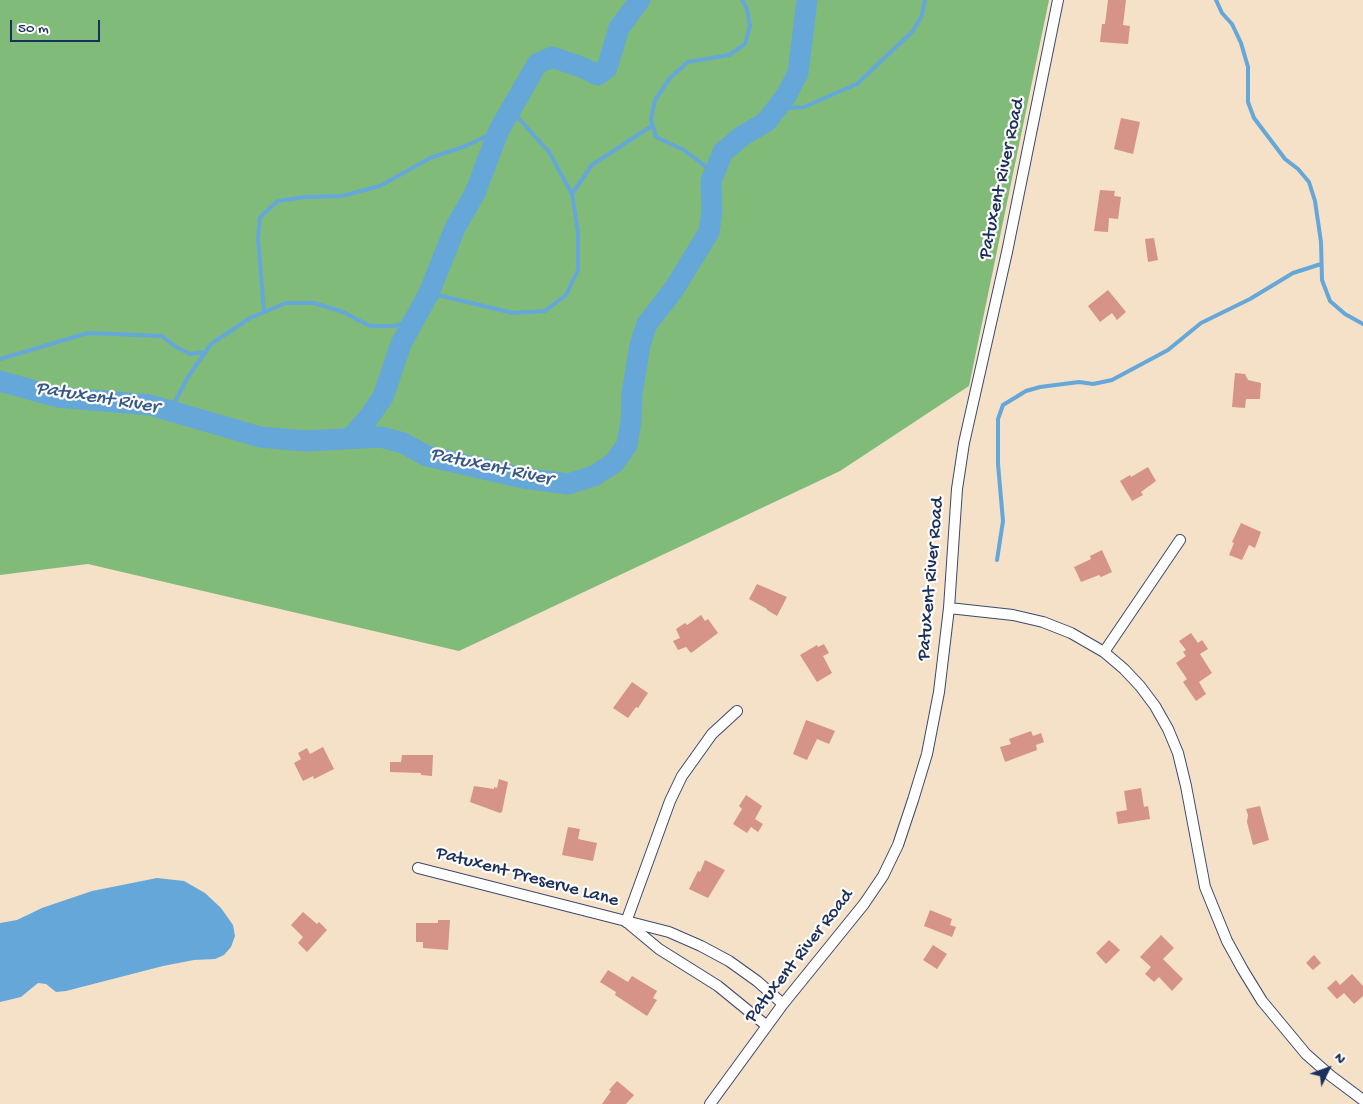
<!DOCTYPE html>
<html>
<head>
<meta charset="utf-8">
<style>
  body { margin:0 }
  #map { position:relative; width:1363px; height:1104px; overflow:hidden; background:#f4e1c7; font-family:"Gochi Hand",sans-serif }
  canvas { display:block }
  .north { position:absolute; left:1303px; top:1044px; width:50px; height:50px; -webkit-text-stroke:4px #fdfcf7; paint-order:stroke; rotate:48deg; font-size:14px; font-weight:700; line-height:20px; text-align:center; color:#1b2f5e }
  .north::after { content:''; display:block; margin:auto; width:18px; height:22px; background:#1b2f5e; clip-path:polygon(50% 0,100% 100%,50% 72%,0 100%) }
  .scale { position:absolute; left:10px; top:20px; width:90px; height:22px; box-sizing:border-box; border:2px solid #1b2f5e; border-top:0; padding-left:6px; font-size:15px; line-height:18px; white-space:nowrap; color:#1b2f5e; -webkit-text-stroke:4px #fdfcf7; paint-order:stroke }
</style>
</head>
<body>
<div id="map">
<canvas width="1363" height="1104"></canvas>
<div class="north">N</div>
<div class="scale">50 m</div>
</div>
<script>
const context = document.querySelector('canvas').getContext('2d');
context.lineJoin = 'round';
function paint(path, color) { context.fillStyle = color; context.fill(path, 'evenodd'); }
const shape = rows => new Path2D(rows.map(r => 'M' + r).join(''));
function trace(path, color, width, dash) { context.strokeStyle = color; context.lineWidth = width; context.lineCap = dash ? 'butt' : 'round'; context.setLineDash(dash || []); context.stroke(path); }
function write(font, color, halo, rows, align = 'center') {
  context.font = font + ' "Gochi Hand",sans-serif'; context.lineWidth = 4.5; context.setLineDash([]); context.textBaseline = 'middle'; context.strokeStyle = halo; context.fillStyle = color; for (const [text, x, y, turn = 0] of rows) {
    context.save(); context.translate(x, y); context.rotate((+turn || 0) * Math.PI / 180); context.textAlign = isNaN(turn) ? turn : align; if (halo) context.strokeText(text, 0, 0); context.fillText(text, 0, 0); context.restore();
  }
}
paint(shape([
  [0,0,1049,0,969,386,840,471,459,651,88,564,0,575]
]), '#80bb79');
paint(shape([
  [157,878,184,881,205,893,221,908,233,925,235,936,231,947,224,955,215,959,194,960,163,966,66,991,56,992,46,984,38,983,21,997,0,1002,0,923,17,920,42,908,92,891]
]), '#65a7d9');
trace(shape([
  [1216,0,1222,13,1232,24,1241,43,1248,67,1248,102,1254,118,1285,159,1298,169,1309,182,1315,201,1321,242,1322,280,1330,301,1345,314,1363,324],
  [776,109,804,107,857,84,913,31,922,15,925,0],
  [714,173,684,150,656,137,651,119,655,100,670,78,688,62,729,55,745,44,750,26,747,9,742,0],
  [572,194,592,165,653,125],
  [429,293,513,313,545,311,566,295,578,270,578,232,572,194,549,152,513,112],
  [264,312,258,238,260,217,278,201,305,197,342,196,380,186,430,158,466,146,499,130],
  [0,359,88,333,162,336,176,347,190,354,205,352],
  [170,411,188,377,211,344,250,318,286,303,314,303,343,312,370,326,393,326,413,322],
  [997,560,1003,521,998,464,998,419,1003,405,1026,391,1040,387,1079,382,1093,384,1112,380,1168,350,1201,323,1250,299,1293,273,1321,264]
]), '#65a7d9', 4);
trace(shape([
  [0,381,57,397,150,405,260,437,306,441,381,437,403,443,427,456,523,478,568,484,594,476,614,463,627,445,631,421,632,394,640,345,647,324,674,289,709,232,712,211,711,181,723,152,742,136,766,122,786,96,798,73,807,0],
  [351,438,369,417,383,397,401,344,429,293,455,228,475,193,499,130,537,64,552,57,581,67,598,75,607,68,619,28,640,0]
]), '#65a7d9', 21);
paint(shape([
  [1108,0,1126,0,1123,25,1130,26,1128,44,1100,42,1102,24,1105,24],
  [1121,118,1140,122,1133,154,1114,149],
  [1100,190,1115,191,1114,196,1121,197,1118,219,1109,218,1108,232,1094,231],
  [1154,238,1158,260,1148,262,1145,239],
  [1108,290,1126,312,1117,320,1112,313,1100,322,1088,306],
  [1235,373,1245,374,1248,380,1261,383,1260,399,1246,399,1245,408,1232,407],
  [1148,467,1156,481,1141,492,1143,495,1132,501,1120,481,1130,475,1131,477],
  [1241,523,1261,532,1255,548,1249,545,1242,560,1229,555,1234,543,1232,542],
  [1102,550,1112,572,1101,577,1099,575,1081,582,1074,567,1091,559,1090,556],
  [757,584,787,597,777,616,767,610,767,609,749,599],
  [701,615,705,621,708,619,718,633,691,653,686,647,678,650,673,641,680,638,676,629,685,623,687,625],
  [1191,633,1198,643,1202,640,1208,649,1200,654,1212,673,1199,682,1206,694,1196,701,1183,682,1187,679,1176,663,1186,656,1183,652,1186,650,1179,641],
  [824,644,829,653,823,656,832,673,817,682,800,655,817,645,818,647],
  [632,682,648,693,638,708,636,707,628,718,613,708],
  [806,720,835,731,829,744,817,739,807,760,793,754],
  [1031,731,1033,736,1041,733,1044,742,1036,745,1037,750,1005,762,1000,747,1011,744,1009,739],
  [323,747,334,769,314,779,313,776,303,781,294,763,301,759,298,753,307,748,310,754],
  [402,755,433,755,432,776,421,775,421,773,390,772,390,762,401,762],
  [499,779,508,782,502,812,500,813,470,802,474,786,494,789,494,787,497,788],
  [1141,788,1144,807,1148,806,1150,819,1118,824,1116,812,1127,810,1124,791],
  [746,795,762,806,755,819,763,824,758,832,751,827,747,833,733,824,742,809,739,806],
  [1260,806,1269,840,1253,845,1247,822,1248,815,1246,809],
  [568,827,580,829,578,839,597,843,593,861,562,855],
  [705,860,725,870,708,898,689,889,698,871,700,872],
  [930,910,952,919,950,925,956,927,952,937,924,926],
  [303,912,317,924,319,922,327,930,307,952,298,943,303,937,291,925],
  [438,920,450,920,448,950,423,948,423,942,416,942,416,923,438,923],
  [1161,935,1174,948,1163,959,1183,979,1172,991,1159,977,1154,982,1145,974,1151,967,1140,957],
  [1109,940,1120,950,1106,964,1096,953],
  [933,945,947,954,937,969,923,960],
  [1314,955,1321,963,1313,970,1306,963],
  [608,970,628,982,632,976,657,991,653,998,657,1000,647,1016,615,995,616,992,600,982],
  [1352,974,1363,986,1363,996,1354,1004,1344,993,1337,999,1327,988,1336,980,1340,985],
  [617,1081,634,1095,626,1104,602,1104,611,1091,609,1090]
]), '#d69388');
const street = shape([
  [949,608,1013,615,1043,622,1071,633,1104,652,1124,669,1140,686,1155,706,1168,729,1178,753,1186,786,1205,887,1227,941,1243,970,1262,1001,1306,1054,1331,1076,1363,1100],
  [1104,652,1180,540],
  [418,868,669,932,701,946,729,961,757,981,783,1004],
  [626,922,670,801,682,776,712,734,737,711],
  [629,924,659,949,718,986,767,1026],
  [710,1104,783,1004,864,904,883,876,898,845,913,800,927,754,939,692,949,608,957,489,964,443,1007,252,1058,0]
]);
trace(street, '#3c4a6e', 12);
trace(street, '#fff', 10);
write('19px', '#1b2f5e', '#fdfcf7', [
  ["Patuxent River Road",1003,179,-78],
  ["Patuxent River Road",932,579,-85],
  ["Patuxent Preserve Lane",527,878,15],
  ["Patuxent River Road",800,957,-52]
]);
write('italic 20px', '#355989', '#fdfcf7', [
  ["Patuxent River",97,399,9],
  ["Patuxent River",491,468,12]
]);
</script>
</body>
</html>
